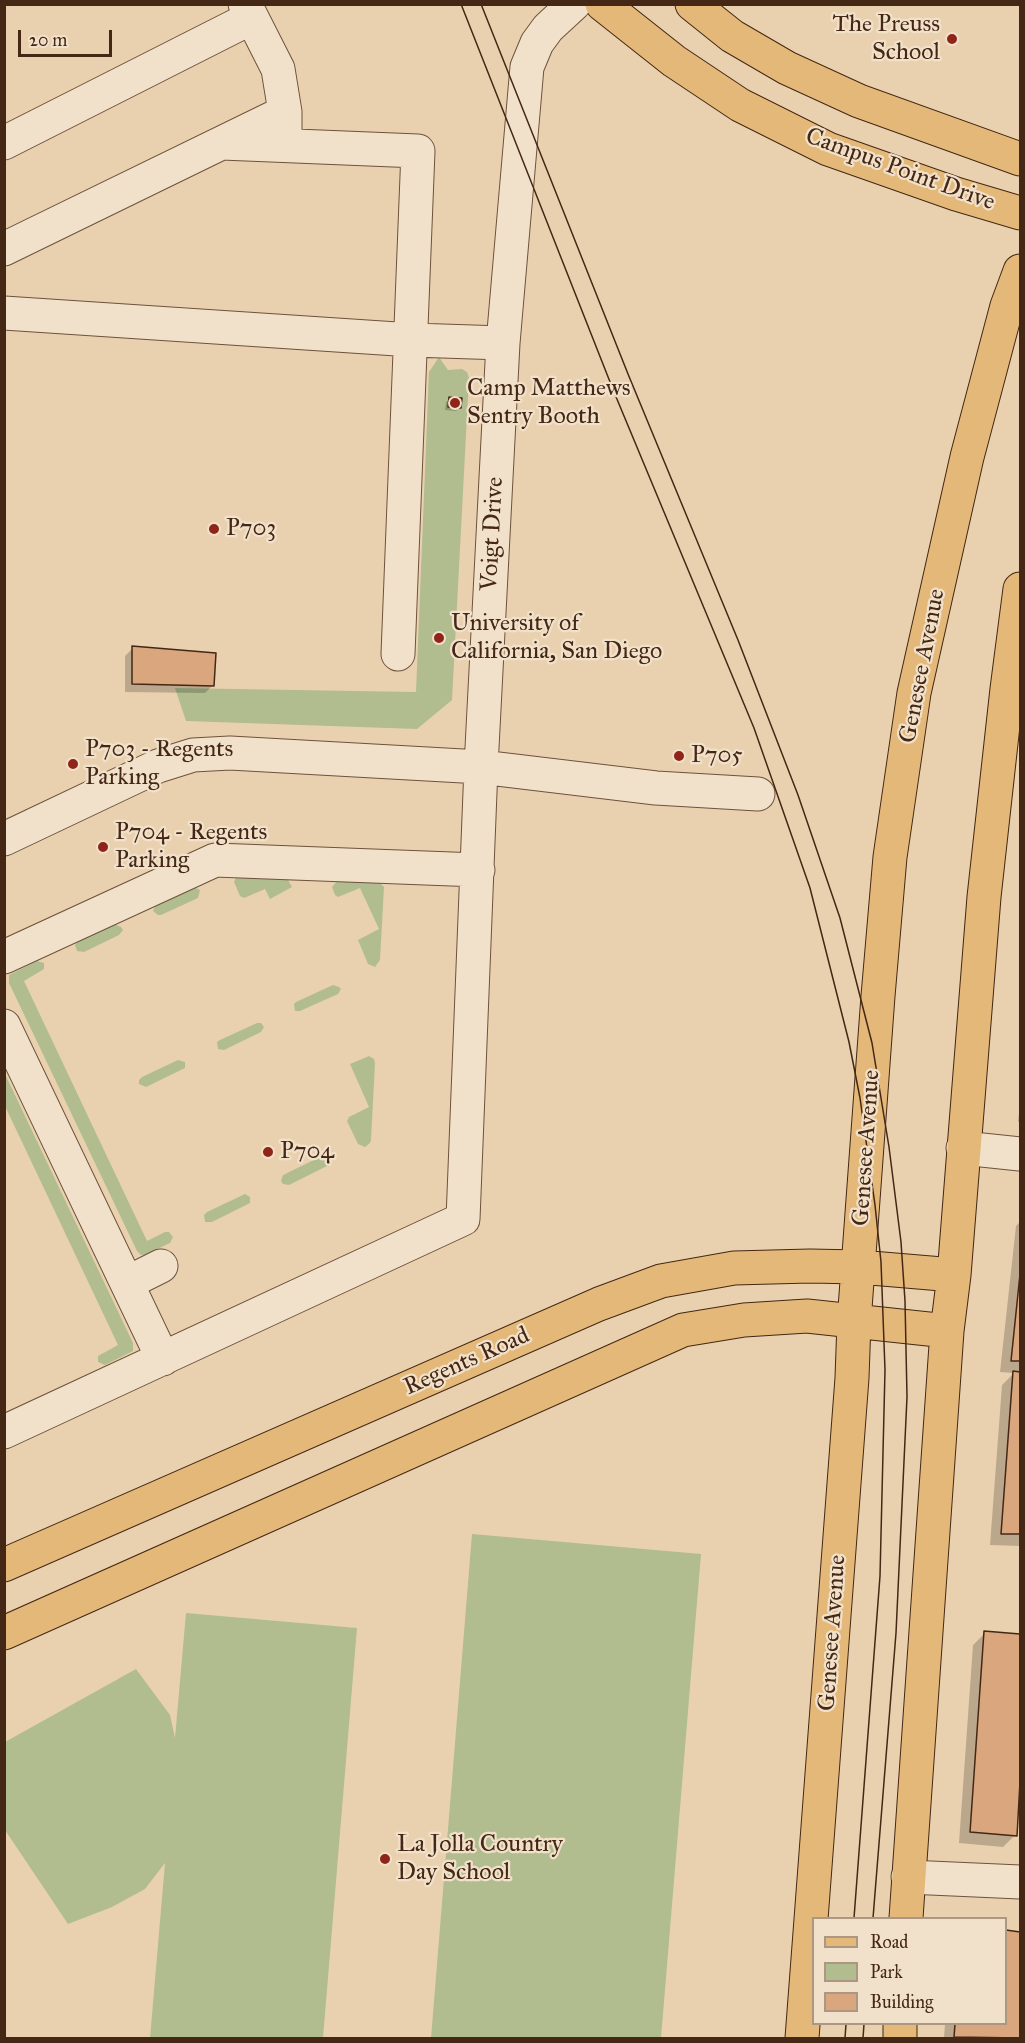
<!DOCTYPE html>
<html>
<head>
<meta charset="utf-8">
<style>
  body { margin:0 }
  #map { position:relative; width:1025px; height:2043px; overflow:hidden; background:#e9d1af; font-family:"IM FELL Great Primer",serif }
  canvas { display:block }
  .frame { position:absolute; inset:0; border:6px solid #442714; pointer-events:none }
  .legend { position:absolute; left:812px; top:1917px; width:195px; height:108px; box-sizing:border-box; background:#f1e1cb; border:2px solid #ac9782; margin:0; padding:8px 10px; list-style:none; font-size:18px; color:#442714 }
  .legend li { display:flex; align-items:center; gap:12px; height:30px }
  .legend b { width:30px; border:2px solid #ac9782 }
  .scale { position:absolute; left:18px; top:30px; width:94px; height:27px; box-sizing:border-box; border:3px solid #442714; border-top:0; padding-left:8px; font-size:18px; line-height:21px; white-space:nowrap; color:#442714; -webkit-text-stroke:4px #f1e1cb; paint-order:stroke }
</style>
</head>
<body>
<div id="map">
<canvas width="1025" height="2043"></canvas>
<div class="frame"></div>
<ul class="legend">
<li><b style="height:8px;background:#e4b878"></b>Road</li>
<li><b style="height:16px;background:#b1bd8f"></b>Park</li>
<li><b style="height:16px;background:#daa67d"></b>Building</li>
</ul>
<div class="scale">20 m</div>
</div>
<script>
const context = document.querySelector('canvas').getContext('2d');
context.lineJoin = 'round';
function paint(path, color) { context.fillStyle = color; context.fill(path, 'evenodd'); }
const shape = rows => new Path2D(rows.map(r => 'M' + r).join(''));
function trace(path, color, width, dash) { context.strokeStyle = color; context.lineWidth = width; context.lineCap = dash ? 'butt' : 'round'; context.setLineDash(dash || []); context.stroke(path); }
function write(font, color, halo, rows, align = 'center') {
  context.font = font + ' "IM FELL Great Primer",serif'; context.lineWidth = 4.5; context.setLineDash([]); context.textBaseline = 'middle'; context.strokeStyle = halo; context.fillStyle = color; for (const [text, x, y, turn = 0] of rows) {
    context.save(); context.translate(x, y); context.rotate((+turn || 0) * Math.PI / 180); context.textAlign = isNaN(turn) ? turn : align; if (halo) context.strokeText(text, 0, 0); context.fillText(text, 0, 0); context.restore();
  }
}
paint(shape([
  [439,357,448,370,462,369,467,372,469,378,452,700,417,729,186,721,175,688,416,692,429,372],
  [242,875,287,878,292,887,270,899,265,889,244,898,240,896,234,882,236,877],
  [338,880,379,882,384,887,380,960,375,967,368,964,358,940,379,929,360,888,338,897,335,895,332,887],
  [194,887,200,890,198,898,161,915,158,915,153,911,156,904],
  [114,924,121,927,123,930,119,935,84,952,77,951,75,945,78,941],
  [37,961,44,963,44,969,24,981,147,1241,165,1232,169,1232,173,1237,170,1243,145,1255,141,1255,137,1251,9,983,9,975],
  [333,985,339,987,341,989,338,994,300,1011,295,1011,294,1004,296,1002],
  [257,1023,261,1023,264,1027,261,1032,224,1050,218,1049,217,1042,220,1040],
  [369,1056,374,1059,375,1063,371,1140,370,1143,365,1147,358,1144,347,1121,349,1117,369,1107,350,1064],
  [178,1060,185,1062,185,1068,146,1087,139,1084,139,1080,142,1077],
  [5,1074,133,1343,133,1351,105,1365,98,1362,98,1356,118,1345,5,1106],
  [320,1157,327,1160,327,1166,289,1185,283,1184,281,1181,283,1175],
  [245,1194,250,1197,250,1203,212,1222,205,1222,204,1215,207,1212],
  [472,1534,701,1554,661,2038,431,2038],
  [186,1613,357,1628,323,2038,150,2038,165,1863,145,1889,112,1907,68,1924,5,1830,5,1742,136,1669,170,1715,175,1738]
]), '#b1bd8f');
paint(shape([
  [450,399,460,407,456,411,445,410,446,402],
  [133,648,213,685,205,693,125,692,125,656],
  [1020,1103,1020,1122,1018,1122],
  [1020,1222,1020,1546,990,1545,1002,1385,1014,1373,1000,1372,1016,1226],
  [985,1633,1020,1635,1020,1760,1015,1835,1003,1847,959,1843,973,1645],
  [1006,1932,1020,1934,1020,2038,944,2038,945,2024,1006,2024]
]), '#0003');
const building = shape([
  [449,397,462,398,461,408,448,407,449,397],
  [132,646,216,653,214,686,132,684,132,646],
  [1020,1274,1020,1361,1011,1361,1020,1274],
  [1013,1371,1020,1372,1020,1534,1001,1534,1013,1371],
  [984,1631,1020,1634,1020,1782,1017,1836,970,1832,984,1631],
  [1006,1930,1020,1932,1020,2038,954,2037,955,2024,1006,2024,1006,1930]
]);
paint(building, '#daa67d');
trace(building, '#442714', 1.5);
const minor = shape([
  [245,4,278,69,285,112,285,135],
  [4,143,251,18],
  [222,143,418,151,398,654],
  [4,249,285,112],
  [4,313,412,340,503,343],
  [4,839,158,766,193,755,230,753,481,767,656,788,758,794],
  [4,957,215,860,478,870],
  [4,1026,163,1359],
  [963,1148,1020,1154],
  [127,1283,161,1266],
  [4,1432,463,1219,481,767,503,343,527,67,537,43,548,28,574,4],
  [908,1877,1020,1882]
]);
const major = shape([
  [602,4,674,61,740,105,828,149,956,194,1020,213],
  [692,4,732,36,787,68,859,101,1020,159],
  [4,1565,599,1304,661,1281,734,1268,810,1266,859,1267,954,1275],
  [4,1633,683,1330,744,1320,807,1316,947,1331],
  [906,1918,947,1331,954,1275,984,897,1007,689,1020,589],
  [802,2038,852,1378,854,1322,878,996,890,857,914,693,967,457,1007,306,1020,271],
  [900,2038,900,2024]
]);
trace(minor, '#6d523b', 35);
trace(major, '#442714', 35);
trace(minor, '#f1e1cb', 33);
trace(major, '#e4b878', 33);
trace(shape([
  [461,4,614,392,754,728,810,888,849,1042,860,1098,875,1205,881,1262,885,1370,880,1576,854,1918],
  [481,4,628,374,738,640,798,795,840,918,872,1043,889,1147,901,1242,905,1301,907,1397,896,1633,873,1918],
  [845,2038,846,2024],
  [863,2038,864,2024]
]), '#442714', 1.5);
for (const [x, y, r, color] of [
  [952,39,6,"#8f2418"],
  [455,403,6,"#8f2418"],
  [214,529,6,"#8f2418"],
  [439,638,6,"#8f2418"],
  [679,756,6,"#8f2418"],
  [73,764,6,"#8f2418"],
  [103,847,6,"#8f2418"],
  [268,1152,6,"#8f2418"],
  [385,1859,6,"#8f2418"]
]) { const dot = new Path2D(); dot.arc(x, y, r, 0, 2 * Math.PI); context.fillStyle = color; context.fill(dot); trace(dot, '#f1e1cb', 2); }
write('24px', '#442714', '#f1e1cb', [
  ["The Preuss",940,25,"right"],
  ["School",940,53,"right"],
  ["Camp Matthews",467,389],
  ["Sentry Booth",467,417],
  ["P703",226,529],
  ["University of",451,624],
  ["California, San Diego",451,652],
  ["P703 - Regents",85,750],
  ["Parking",85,778],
  ["P705",691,756],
  ["P704 - Regents",115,833],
  ["Parking",115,861],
  ["P704",280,1152],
  ["La Jolla Country",397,1845],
  ["Day School",397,1873]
], 'left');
write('24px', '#442714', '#f1e1cb', [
  ["Campus Point Drive",900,170,20],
  ["Voigt Drive",493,534,-87],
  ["Genesee Avenue",923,666,-79],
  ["Genesee Avenue",867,1148,-86],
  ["Regents Road",467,1362,-24],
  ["Genesee Avenue",833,1633,-86]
]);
</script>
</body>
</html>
